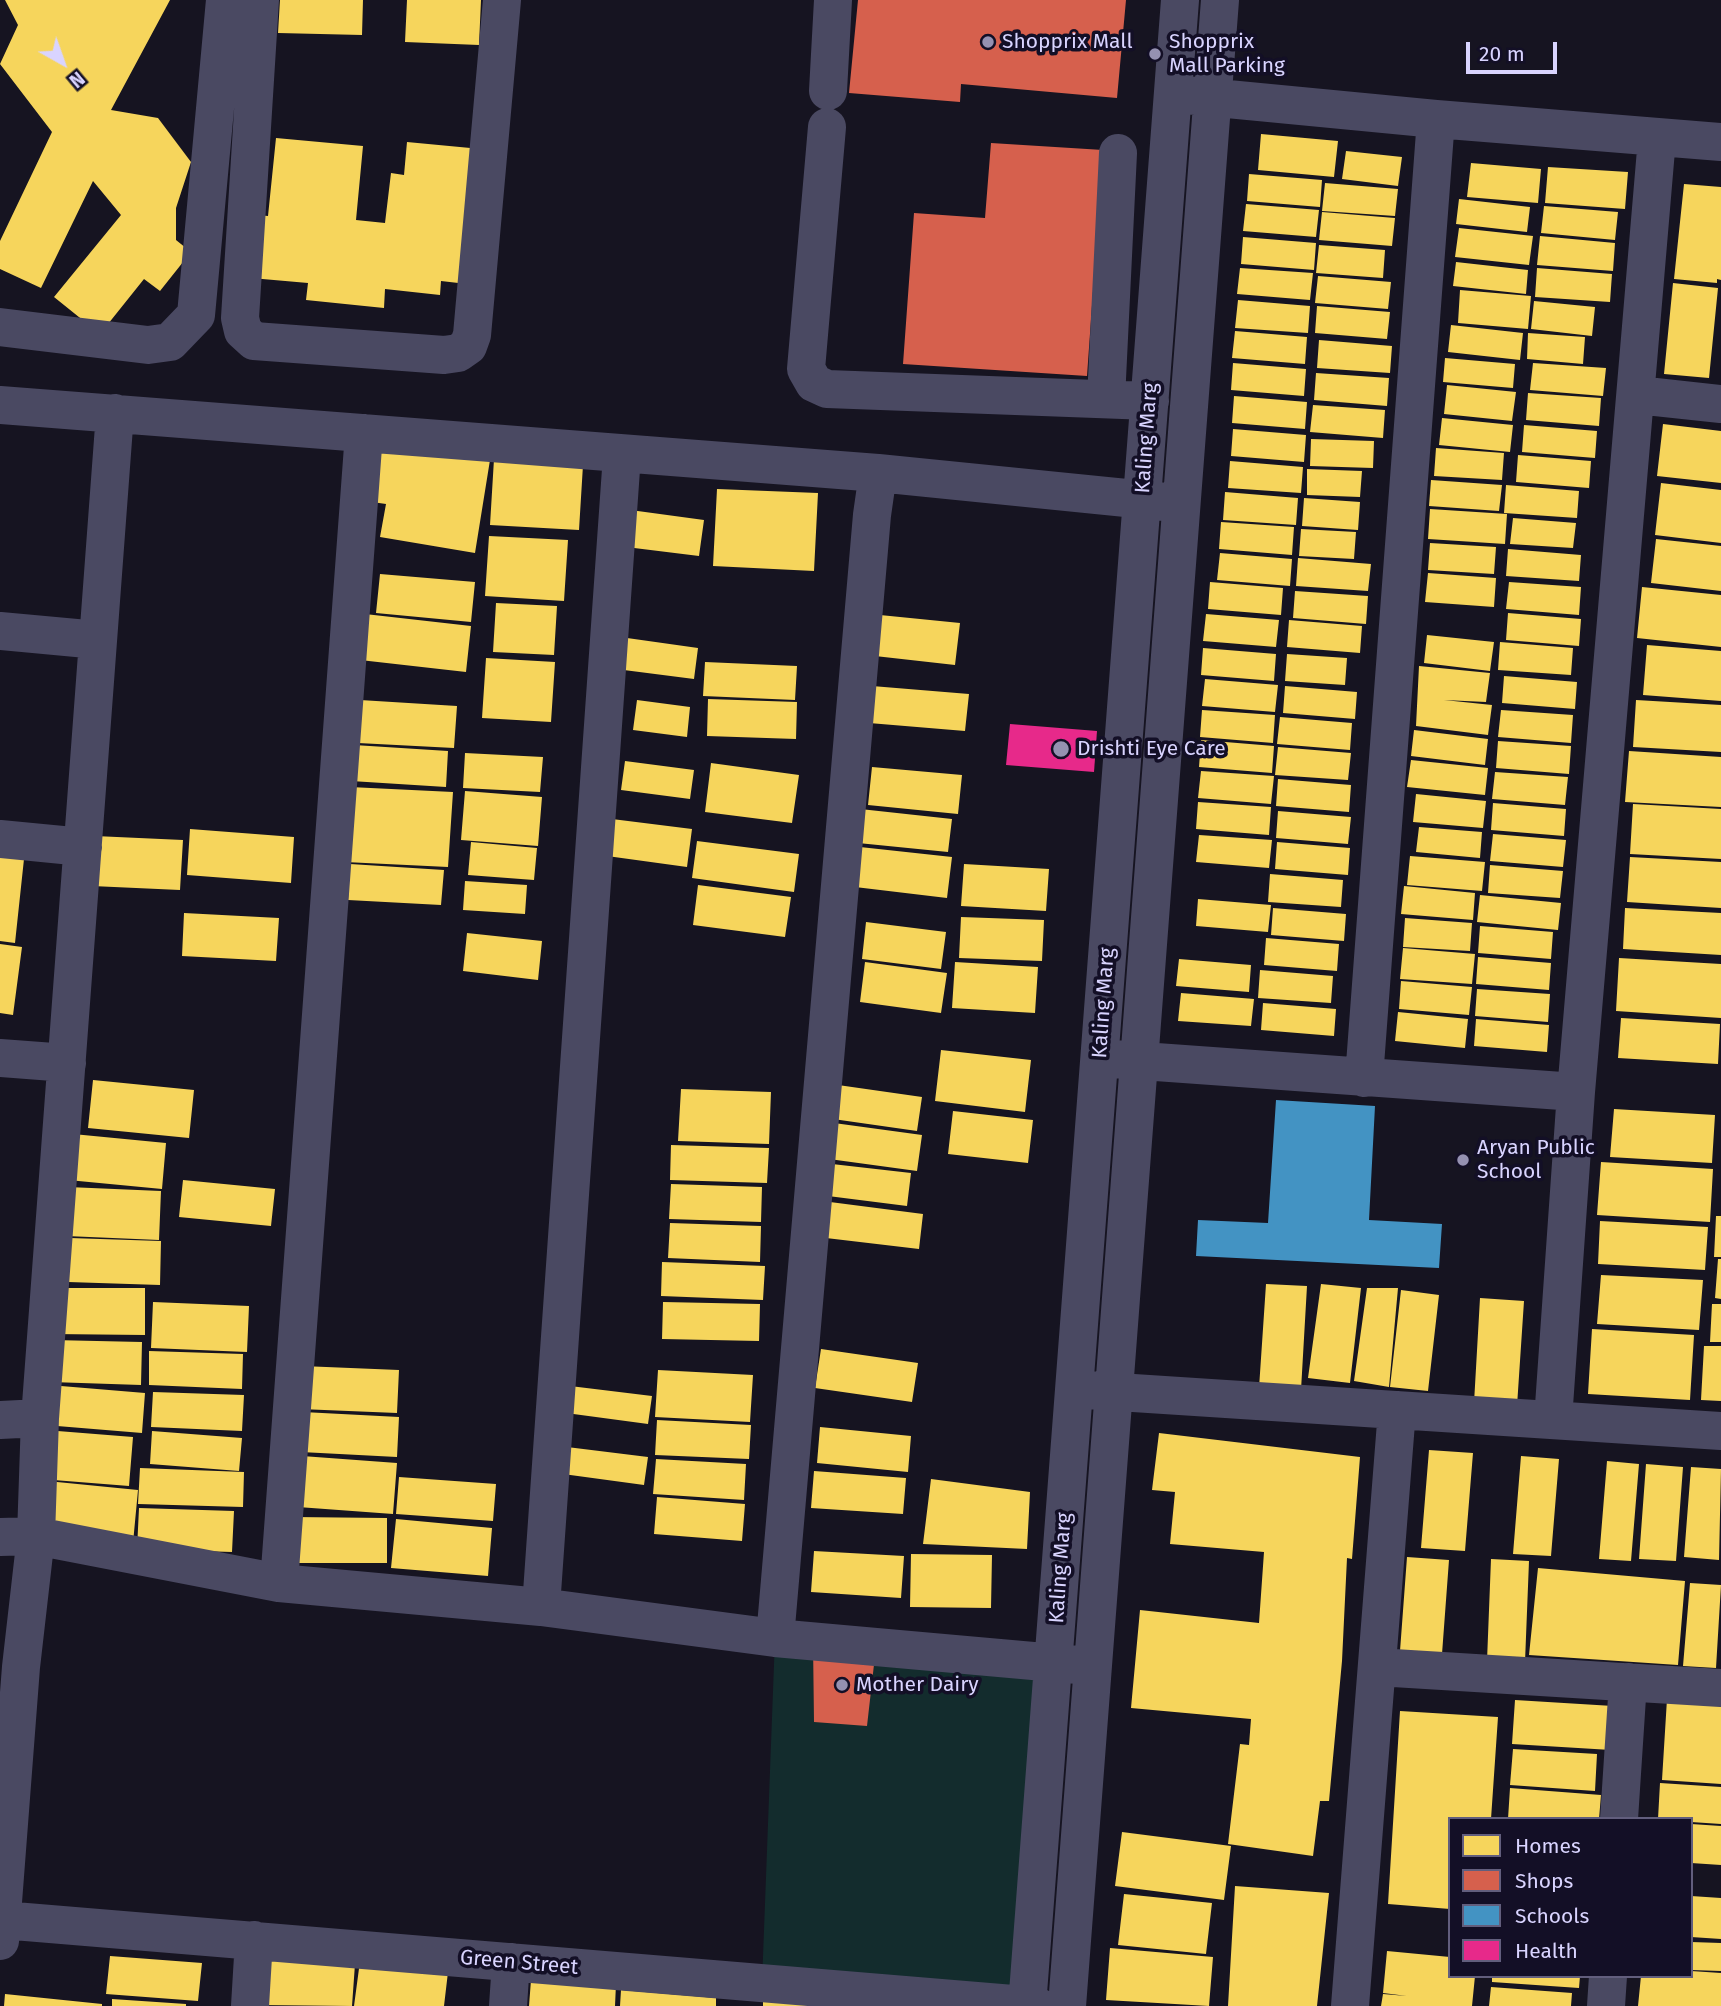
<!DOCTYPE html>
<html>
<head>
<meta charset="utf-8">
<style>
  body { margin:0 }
  #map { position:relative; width:1721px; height:2006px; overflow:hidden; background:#161421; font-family:"Fira Sans",sans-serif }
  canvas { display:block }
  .legend { position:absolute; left:1448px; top:1817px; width:245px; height:161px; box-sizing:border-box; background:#130f26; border:2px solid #625e7d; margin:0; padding:9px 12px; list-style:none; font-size:21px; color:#d9d4ff }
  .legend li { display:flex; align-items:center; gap:14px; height:35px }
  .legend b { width:35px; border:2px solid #625e7d }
  .north { position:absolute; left:28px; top:28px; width:70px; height:70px; -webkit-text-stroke:5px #130f26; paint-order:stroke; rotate:140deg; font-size:19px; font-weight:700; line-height:28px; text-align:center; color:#d9d4ff }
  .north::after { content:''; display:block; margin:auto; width:24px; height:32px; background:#d9d4ff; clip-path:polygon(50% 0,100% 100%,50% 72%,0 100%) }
  .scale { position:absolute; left:1466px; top:42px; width:91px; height:32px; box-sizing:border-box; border:4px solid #d9d4ff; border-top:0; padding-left:9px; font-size:21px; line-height:24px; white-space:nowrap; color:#d9d4ff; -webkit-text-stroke:5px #130f26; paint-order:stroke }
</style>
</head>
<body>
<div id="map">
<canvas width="1721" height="2006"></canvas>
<ul class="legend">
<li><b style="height:19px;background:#f6d55c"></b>Homes</li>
<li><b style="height:19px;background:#d6604d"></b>Shops</li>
<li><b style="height:19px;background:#4393c3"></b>Schools</li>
<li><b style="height:19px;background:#e7298a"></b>Health</li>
</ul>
<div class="north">N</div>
<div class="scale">20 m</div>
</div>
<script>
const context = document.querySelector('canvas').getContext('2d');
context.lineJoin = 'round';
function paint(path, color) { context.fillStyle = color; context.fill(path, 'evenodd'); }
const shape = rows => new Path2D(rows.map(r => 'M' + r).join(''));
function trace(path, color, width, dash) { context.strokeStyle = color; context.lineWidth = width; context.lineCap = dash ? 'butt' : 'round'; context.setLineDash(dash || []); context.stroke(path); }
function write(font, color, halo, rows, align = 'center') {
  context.font = font + ' "Fira Sans",sans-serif'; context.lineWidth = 7; context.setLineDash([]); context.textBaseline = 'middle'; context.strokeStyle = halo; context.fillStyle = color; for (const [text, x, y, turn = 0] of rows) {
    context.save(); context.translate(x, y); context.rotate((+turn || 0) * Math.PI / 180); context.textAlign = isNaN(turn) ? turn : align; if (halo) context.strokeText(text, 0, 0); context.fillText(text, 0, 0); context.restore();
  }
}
paint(shape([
  [775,1638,1054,1663,1027,2005,762,1983]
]), '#132c2d');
paint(shape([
  [5,0,170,0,111,110,158,118,191,162,176,208,176,240,191,252,160,291,144,279,100,334,54,297,121,215,93,181,41,288,0,269,0,241,52,132,0,64,18,25],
  [280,0,363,0,362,35,278,33],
  [407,0,481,0,479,45,405,42],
  [1261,134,1338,141,1334,177,1258,170],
  [276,138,363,146,356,220,385,223,391,173,404,175,407,142,481,149,467,284,441,281,440,295,385,289,384,308,306,300,308,283,251,278,257,215,268,216],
  [1346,151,1402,157,1398,186,1342,179],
  [1471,163,1541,169,1538,203,1467,197],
  [1548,167,1628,172,1625,209,1545,203],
  [1249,174,1322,180,1320,207,1247,201],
  [1325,183,1398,189,1395,216,1322,211],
  [1684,184,1721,187,1721,280,1717,279,1717,283,1674,279],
  [1459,199,1530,207,1527,232,1456,224],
  [1246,204,1319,210,1316,237,1243,231],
  [1544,206,1618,212,1615,240,1541,233],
  [1322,212,1395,218,1392,246,1319,240],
  [1459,228,1533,236,1529,265,1455,257],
  [1540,236,1615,243,1613,271,1537,265],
  [1243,237,1316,243,1314,270,1241,264],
  [1319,245,1385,250,1383,278,1316,273],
  [1456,262,1528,270,1526,294,1453,286],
  [1240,268,1313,273,1310,300,1237,294],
  [1537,268,1612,274,1610,302,1535,297],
  [1318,276,1391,282,1388,309,1315,303],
  [1673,283,1718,288,1709,378,1664,374],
  [1460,290,1531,296,1528,329,1458,323],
  [1238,300,1310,306,1308,333,1235,328],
  [1534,301,1595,307,1592,336,1531,329],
  [1317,306,1390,312,1387,339,1315,333],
  [1451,325,1523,333,1520,360,1448,352],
  [1235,331,1307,337,1305,364,1232,358],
  [1528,333,1585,337,1583,364,1527,359],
  [1319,340,1392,346,1390,373,1317,368],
  [1445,358,1515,364,1513,388,1443,382],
  [1233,363,1306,369,1304,396,1231,390],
  [1533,363,1606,368,1603,396,1530,390],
  [1316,373,1389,378,1387,406,1314,400],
  [1447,385,1516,392,1512,421,1444,414],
  [1528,393,1601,398,1599,426,1526,420],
  [1234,396,1307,402,1305,429,1232,423],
  [1313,405,1385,410,1383,438,1310,432],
  [1442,418,1513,425,1510,452,1439,445],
  [1663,424,1721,431,1721,483,1657,476],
  [1524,425,1597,431,1595,458,1522,452],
  [1233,429,1306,435,1304,462,1231,456],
  [1311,439,1374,441,1373,468,1310,466],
  [382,443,490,460,475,553,380,537,386,504,372,502],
  [1436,448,1504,453,1502,480,1434,476],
  [1518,455,1591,461,1589,488,1516,482],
  [494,459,583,465,579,530,490,525],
  [1230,461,1303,467,1301,493,1228,488],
  [1307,469,1362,471,1360,497,1307,495],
  [1431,480,1502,485,1499,511,1429,506],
  [1661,483,1721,490,1721,543,1655,535],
  [1506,485,1579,491,1577,518,1504,513],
  [717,489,818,493,814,571,713,566],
  [1225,492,1298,498,1296,525,1223,520],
  [1304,498,1360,502,1358,530,1302,526],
  [623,509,704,520,699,556,618,546],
  [1430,509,1507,514,1505,544,1428,539],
  [1513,518,1576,523,1573,548,1510,544],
  [1221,522,1294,527,1292,555,1219,549],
  [1301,529,1356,532,1354,559,1299,556],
  [489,536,568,540,564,601,485,596],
  [1656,539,1721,546,1721,591,1651,583],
  [1430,543,1496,547,1494,574,1428,570],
  [1508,549,1581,555,1579,581,1506,576],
  [1220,553,1292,559,1290,586,1217,580],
  [1298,558,1371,564,1368,591,1296,586],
  [1428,573,1496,578,1494,607,1425,602],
  [380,574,475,582,471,622,376,613],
  [1210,582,1283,588,1281,615,1208,609],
  [1509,582,1581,587,1579,615,1506,609],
  [1642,587,1721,595,1721,647,1637,638],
  [1295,591,1368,596,1366,624,1293,618],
  [496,603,557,606,554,655,493,652],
  [1508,613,1581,619,1579,646,1506,640],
  [365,614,471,626,466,672,360,660],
  [870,614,960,623,955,665,866,655],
  [1206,614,1279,620,1276,647,1203,641],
  [1289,620,1362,626,1360,653,1287,647],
  [1427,635,1494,642,1490,671,1424,663],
  [620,637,698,648,694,679,616,669],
  [1500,642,1573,648,1571,675,1498,670],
  [1647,645,1721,651,1721,701,1643,695],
  [1203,648,1276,654,1274,681,1201,675],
  [1287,654,1347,658,1345,685,1285,681],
  [486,658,555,662,551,722,482,718],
  [705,662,797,666,795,700,703,696],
  [1419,666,1490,673,1486,702,1444,700,1492,705,1488,735,1416,726],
  [1504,676,1577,682,1575,709,1502,703],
  [1205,679,1278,685,1275,712,1202,706],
  [872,686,969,694,965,731,869,723],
  [1285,686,1357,692,1355,719,1283,713],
  [708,699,797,702,796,739,707,736],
  [360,700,457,706,454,748,358,743],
  [637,700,690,707,687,737,633,730],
  [1636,700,1721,705,1721,752,1633,747],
  [1202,710,1275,715,1273,743,1200,737],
  [1501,710,1573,715,1571,743,1498,737],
  [1280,717,1352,723,1350,750,1277,744],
  [1414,730,1488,739,1485,765,1411,756],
  [1201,740,1274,746,1272,773,1199,767],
  [1498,741,1571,746,1569,774,1496,768],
  [354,745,448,751,446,787,351,781],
  [1278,747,1351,753,1348,780,1275,775],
  [1629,751,1721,757,1721,807,1625,802],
  [465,753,543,757,540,792,463,788],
  [1411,760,1488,768,1485,795,1407,787],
  [625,761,694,770,690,799,621,790],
  [711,763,799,775,792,823,705,812],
  [872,767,962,775,958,814,868,805],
  [1201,771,1274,776,1271,804,1198,798],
  [1495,772,1568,777,1565,805,1492,799],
  [1278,779,1351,785,1349,812,1276,806],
  [350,787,453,792,448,867,345,862],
  [465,791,542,797,538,846,461,840],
  [1416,794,1486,801,1483,828,1413,822],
  [1198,802,1271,807,1269,835,1196,829],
  [1493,803,1566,809,1564,836,1491,830],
  [1633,804,1721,809,1721,859,1630,854],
  [851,808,952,819,948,852,848,842],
  [1278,811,1351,817,1348,844,1276,838],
  [612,819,692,829,687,867,607,856],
  [1419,827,1482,832,1480,858,1416,852],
  [190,829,294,837,291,883,187,875],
  [1493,834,1566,840,1563,867,1490,861],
  [1199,835,1272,840,1269,868,1196,862],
  [95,836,183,840,180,890,92,886],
  [697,841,799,854,794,892,692,878],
  [471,842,537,848,534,880,468,875],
  [1277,842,1350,848,1348,875,1275,869],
  [860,847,952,857,947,898,855,887],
  [1410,856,1485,862,1482,891,1407,885],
  [0,857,24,859,15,943,0,941],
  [1630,857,1721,862,1721,908,1627,902],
  [350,864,444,870,441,905,348,900],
  [964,864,1049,869,1046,911,961,906],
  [1490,865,1563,871,1560,898,1488,893],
  [1270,874,1343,880,1341,907,1268,902],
  [465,881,527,885,525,914,463,910],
  [698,885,791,897,785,937,693,925],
  [1404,886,1475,893,1473,920,1401,914],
  [1480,895,1561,903,1558,930,1477,922],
  [1198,899,1271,905,1268,932,1196,926],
  [1273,908,1346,914,1344,941,1271,935],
  [1625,908,1721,913,1721,955,1623,949],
  [184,913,279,918,276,961,182,956],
  [961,917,1044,920,1042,961,959,958],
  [1405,918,1472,923,1470,951,1403,947],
  [866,922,946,932,941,969,862,959],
  [1480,926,1553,932,1551,959,1478,953],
  [467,933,542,941,538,980,463,971],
  [1266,938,1339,944,1337,971,1264,965],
  [0,944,22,947,13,1015,0,1013],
  [1403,948,1475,954,1472,984,1400,979],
  [1478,957,1551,963,1549,990,1476,984],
  [1619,958,1721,964,1721,1018,1616,1011],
  [1179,959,1251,965,1249,992,1176,986],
  [865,962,947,973,941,1013,860,1002],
  [955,962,1038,967,1035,1013,952,1008],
  [1260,970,1333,976,1331,1003,1258,998],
  [1401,981,1472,987,1469,1015,1399,1009],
  [1477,989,1550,994,1548,1022,1475,1016],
  [1181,993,1254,999,1251,1026,1178,1021],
  [1263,1003,1336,1009,1334,1036,1261,1030],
  [1398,1012,1468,1019,1465,1048,1395,1041],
  [1621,1018,1720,1024,1718,1064,1618,1058],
  [1476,1019,1549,1025,1547,1052,1474,1046],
  [941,1050,1031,1060,1025,1112,935,1101],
  [93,1080,194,1090,189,1138,88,1128],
  [838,1085,922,1097,917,1131,833,1119],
  [681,1089,771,1092,769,1144,678,1141],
  [1614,1109,1715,1115,1712,1163,1610,1157],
  [953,1111,1033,1120,1028,1163,948,1154],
  [834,1123,922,1135,917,1171,829,1159],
  [73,1134,166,1143,162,1189,68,1180],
  [671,1145,769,1148,767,1183,670,1180],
  [1601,1162,1713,1169,1710,1222,1597,1215],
  [832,1164,911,1173,907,1206,828,1196],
  [183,1180,275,1189,271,1226,179,1217],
  [671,1184,762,1187,761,1222,669,1219],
  [68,1187,161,1191,159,1240,66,1236],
  [830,1202,923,1214,919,1249,826,1238],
  [1716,1216,1721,1216,1721,1257,1714,1257],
  [1600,1221,1708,1227,1705,1270,1598,1264],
  [670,1223,761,1226,760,1262,668,1258],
  [70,1238,161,1241,160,1285,68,1282],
  [1718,1259,1721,1259,1721,1299,1715,1298],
  [662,1262,765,1266,763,1300,661,1296],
  [1601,1275,1703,1280,1699,1330,1597,1324],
  [1266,1284,1307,1286,1301,1390,1259,1388],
  [1321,1284,1361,1288,1350,1383,1308,1378],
  [53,1288,145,1288,145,1335,52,1334],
  [1367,1288,1398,1288,1389,1387,1354,1381],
  [1401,1290,1439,1295,1428,1391,1390,1387],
  [1480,1298,1524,1301,1517,1406,1474,1403],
  [153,1302,249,1306,247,1352,151,1348],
  [663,1302,760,1304,759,1341,662,1339],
  [1712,1304,1721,1304,1721,1342,1710,1342],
  [1592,1329,1694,1335,1690,1400,1588,1394],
  [52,1340,142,1342,141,1385,51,1382],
  [1704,1346,1721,1346,1721,1401,1701,1400],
  [821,1349,918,1363,912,1402,815,1388],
  [149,1351,243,1354,242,1389,149,1385],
  [302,1366,399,1370,397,1413,300,1409],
  [658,1370,753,1375,750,1422,655,1417],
  [49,1385,145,1393,142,1433,45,1425],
  [570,1386,652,1396,648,1424,566,1413],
  [153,1392,244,1395,242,1431,151,1427],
  [303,1412,399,1417,397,1457,301,1452],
  [657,1420,751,1425,749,1459,655,1455],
  [820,1427,911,1436,908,1472,817,1463],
  [45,1430,133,1437,129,1486,41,1479],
  [152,1431,242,1438,239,1471,150,1464],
  [1159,1433,1360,1457,1352,1559,1347,1558,1342,1661,1329,1801,1320,1801,1313,1856,1228,1844,1240,1744,1249,1745,1251,1719,1131,1708,1140,1610,1259,1623,1264,1552,1170,1544,1175,1492,1152,1490],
  [567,1447,648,1457,644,1485,563,1474],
  [1429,1450,1473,1453,1465,1551,1421,1548],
  [302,1456,397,1463,393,1514,298,1507],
  [1521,1456,1559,1459,1551,1556,1513,1554],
  [656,1459,746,1464,744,1500,653,1494],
  [1607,1461,1639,1464,1631,1561,1599,1559],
  [1646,1464,1683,1467,1676,1561,1639,1559],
  [1691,1467,1721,1469,1719,1560,1684,1557],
  [140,1468,244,1472,243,1507,138,1504],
  [814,1471,906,1478,903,1514,811,1508],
  [399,1477,496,1484,493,1521,396,1514],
  [931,1479,1030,1492,1027,1549,923,1544],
  [47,1481,138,1490,133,1543,42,1535],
  [657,1497,745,1504,742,1541,654,1534],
  [139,1508,234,1511,232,1552,137,1549],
  [293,1517,387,1518,387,1563,292,1563],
  [396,1519,492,1528,488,1576,391,1568],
  [814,1551,904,1556,901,1598,811,1592],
  [911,1554,992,1555,991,1608,910,1607],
  [1407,1557,1449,1560,1442,1654,1400,1651],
  [1491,1559,1529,1561,1525,1662,1487,1661],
  [1538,1568,1685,1581,1678,1665,1529,1655],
  [1690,1583,1721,1585,1716,1668,1683,1666],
  [1667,1699,1721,1702,1721,1784,1662,1780],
  [1515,1700,1613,1706,1611,1750,1512,1744],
  [1400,1711,1498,1717,1491,1819,1450,1819,1450,1909,1388,1904],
  [1513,1749,1597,1754,1595,1791,1510,1785],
  [1660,1783,1721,1787,1721,1824,1691,1822,1691,1819,1658,1819],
  [1510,1788,1601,1795,1599,1819,1508,1819],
  [1691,1824,1721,1826,1721,1865,1691,1863],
  [1122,1832,1231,1846,1224,1900,1115,1886],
  [1235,1886,1329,1893,1317,2006,1228,2006],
  [1124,1894,1212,1903,1206,1954,1118,1945],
  [1691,1896,1721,1898,1721,1939,1691,1937],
  [1691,1942,1721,1943,1721,1971,1691,1970],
  [1110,1948,1213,1957,1209,2006,1106,2000],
  [1387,1951,1450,1957,1450,1976,1475,1976,1472,2006,1381,2006,1383,1994,1407,1996,1383,1993],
  [110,1956,202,1963,198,2001,106,1994],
  [260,1958,355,1964,352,2006,257,2005],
  [360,1961,448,1972,444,2006,354,2006],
  [1691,1971,1721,1973,1721,2006,1638,2006,1641,1976,1691,1976],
  [1492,1976,1580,1976,1579,1988,1492,1982],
  [531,1980,616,1984,615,2006,529,2006],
  [1491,1987,1572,1993,1571,2006,1489,2006],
  [621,1990,716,1998,716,2006,620,2006],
  [5,1994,102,2004,102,2006,4,2006],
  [112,1999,186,2004,186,2006,112,2006],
  [763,1999,818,2006,763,2006]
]), '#f6d55c');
paint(shape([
  [858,0,1126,0,1117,98,961,84,960,102,849,93],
  [991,143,1103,150,1087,376,903,364,914,213,985,218],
  [813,1642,876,1647,867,1726,814,1722]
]), '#d6604d');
paint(shape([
  [1276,1100,1375,1106,1369,1220,1442,1224,1439,1268,1196,1256,1198,1220,1268,1223]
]), '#4393c3');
paint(shape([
  [1010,724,1097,731,1094,772,1006,765]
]), '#e7298a');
trace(shape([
  [260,0,240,318,243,331,254,341,444,355,458,353,468,346,472,335,502,0],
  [828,91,833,0],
  [1186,95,1436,119,1721,142],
  [827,127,806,369,814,383,827,389,1150,401],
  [0,327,148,345,170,342,196,315,225,0],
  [1637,395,1721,404],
  [1106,399,1118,153],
  [0,405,878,473,1166,502],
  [0,631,98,640],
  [0,839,83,847],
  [0,1058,67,1063],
  [1114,1059,1576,1092],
  [1364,1078,1436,119],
  [1087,1390,1721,1431],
  [0,1420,40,1418],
  [1553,1420,1576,1092,1657,138],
  [0,1537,36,1536,279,1583,541,1607,775,1638,1078,1665],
  [279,1583,364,433],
  [541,1607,622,455],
  [775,1638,872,515,878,473],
  [1377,1667,1721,1688],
  [1619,1819,1628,1682],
  [2,1920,1037,2006],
  [0,1941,21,1667,36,1536,40,1418,115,413],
  [250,2006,254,1940],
  [508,2006,511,1962],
  [1027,2006,1180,0],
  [1067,2006,1220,0],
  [1350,2006,1397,1410],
  [1606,2006,1608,1976]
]), '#4a4962', 38);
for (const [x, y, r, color] of [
  [988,42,7,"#9591b1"],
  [1155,54,7,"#9591b1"],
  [1061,749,9,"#9591b1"],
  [1463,1160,7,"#9591b1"],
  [842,1685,7,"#9591b1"]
]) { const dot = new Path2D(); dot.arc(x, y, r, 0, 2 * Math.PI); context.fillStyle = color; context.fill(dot); trace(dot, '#130f26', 2.5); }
write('21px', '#d9d4ff', '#130f26', [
  ["Shopprix Mall",1002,42],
  ["Shopprix",1169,42],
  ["Mall Parking",1169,66],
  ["Drishti Eye Care",1077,749],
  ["Aryan Public",1477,1148],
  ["School",1477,1172],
  ["Mother Dairy",856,1685]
], 'left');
write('21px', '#d9d4ff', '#130f26', [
  ["Kaling Marg",1147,438,-86],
  ["Kaling Marg",1104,1003,-86],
  ["Kaling Marg",1061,1568,-86],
  ["Green Street",519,1963,5]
]);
</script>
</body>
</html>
